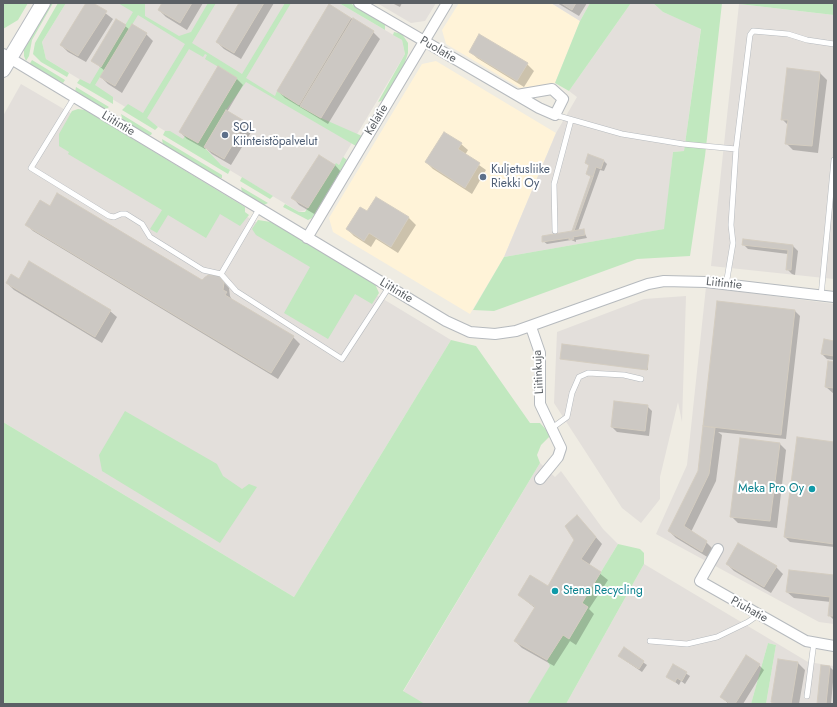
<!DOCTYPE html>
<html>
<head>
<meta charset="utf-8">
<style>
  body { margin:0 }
  #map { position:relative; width:837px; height:707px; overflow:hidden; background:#efece3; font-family:Jost,sans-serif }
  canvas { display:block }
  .frame { position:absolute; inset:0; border:4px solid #5b6065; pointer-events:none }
</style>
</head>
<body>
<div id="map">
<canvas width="837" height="707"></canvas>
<div class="frame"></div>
</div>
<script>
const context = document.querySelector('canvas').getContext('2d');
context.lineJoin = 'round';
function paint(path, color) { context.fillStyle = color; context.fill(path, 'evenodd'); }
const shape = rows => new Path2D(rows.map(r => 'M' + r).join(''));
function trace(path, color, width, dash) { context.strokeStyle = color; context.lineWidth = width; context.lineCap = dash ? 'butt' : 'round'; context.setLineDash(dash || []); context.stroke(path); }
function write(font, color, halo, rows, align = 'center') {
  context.font = font + ' Jost,sans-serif'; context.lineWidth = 4; context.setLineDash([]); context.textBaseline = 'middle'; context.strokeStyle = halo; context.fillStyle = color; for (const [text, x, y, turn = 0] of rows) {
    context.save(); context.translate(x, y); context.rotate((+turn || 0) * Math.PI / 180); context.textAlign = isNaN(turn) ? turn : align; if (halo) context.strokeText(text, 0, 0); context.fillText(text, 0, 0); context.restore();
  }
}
paint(shape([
  [459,3,551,3,580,21,555,83,520,88,446,44,442,30],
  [436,61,556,133,504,257,470,314,333,232,329,218,422,64],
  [376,197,409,217,391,247,369,233,364,241,346,229,360,207,367,211]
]), '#fff3d8');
paint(shape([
  [66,3,339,3,402,40,405,54,313,208,299,212,46,59,42,42],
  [377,3,436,3,425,21,411,23],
  [551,3,590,3,580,21],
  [631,3,653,3,663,12,701,28,684,151,673,152,665,229,504,257,556,133,577,97,569,91],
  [739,4,834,15,834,279,711,266],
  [21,84,211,195,451,340,294,597,3,422,3,116],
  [706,287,834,304,834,624,819,622,656,534,687,465],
  [686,296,682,422,678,402,660,477,660,499,641,523,622,508,554,403,557,332,644,299],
  [540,463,555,477,561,471,603,529,618,544,582,603,588,607,527,704,425,704,403,692],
  [644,564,808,662,834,666,834,704,766,704,776,645,768,643,751,704,566,704]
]), '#e3dfdb');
paint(shape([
  [3,3,28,3,18,20,3,29],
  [48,3,53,3,32,40,29,56,26,61,24,56,24,46],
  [58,3,66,3,42,42,46,59,69,73,67,77,41,62,33,54,35,43],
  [118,3,145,3,145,16,179,36,191,32,208,3,216,3,192,43,242,74,285,3,291,3,246,78,275,96,277,91,321,118,362,136,356,146,246,82,226,110,204,147,221,165,230,170,228,174,163,135,165,131,170,131,183,139,185,136,198,143,237,78,205,59,207,55,205,54,203,57,189,49,147,118,158,127,155,130,122,110,128,104,143,113,185,44,138,15,95,85,113,97,113,104,77,83,80,79,90,84,133,12],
  [339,3,350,3,385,24,385,30],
  [590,3,631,3,569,91,555,83,580,21],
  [653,3,722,3,705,156,690,256,637,259,494,311,473,310,504,257,664,229,673,152,684,151,701,29,663,12],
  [739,3,834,3,834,15,739,4],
  [394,32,402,34,408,43,408,53,404,65,383,100,378,102,405,54,402,40,393,35],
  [32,60,65,80,63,83,29,65],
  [76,87,109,107,105,110,75,92],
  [78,109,85,110,245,207,245,212,249,215,240,226,220,214,206,238,168,215,157,233,150,229,162,210,68,154,69,152,59,146,59,134,72,111],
  [121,114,152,133,151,135,146,135,123,121],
  [162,139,222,175,222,178,215,177,163,145],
  [343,157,347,160,312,218,308,220,283,207,285,204,299,212,305,212,336,163,339,165],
  [242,177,273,196,270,199,240,181],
  [241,187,268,203,264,205,242,192],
  [258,220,271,222,375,284,379,293,372,304,355,294,328,339,284,313,310,267,256,235,252,229],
  [451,340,476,346,530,423,540,423,551,435,541,445,537,455,540,463,403,691,425,704,3,704,3,422,294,597],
  [125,411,217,464,223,476,242,489,249,484,257,487,220,543,102,471,99,455],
  [618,544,640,549,644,553,644,564,566,704,527,704,550,666,547,660,563,635,569,638,588,607,582,603],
  [768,643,776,645,766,704,751,704]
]), '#c1e8bf');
paint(shape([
  [87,3,92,3,113,19,86,62,68,52,61,45],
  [164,3,203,3,187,30,166,17,159,10],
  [240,3,274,3,241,59,224,49,217,42],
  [392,3,402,3,400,7],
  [557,3,587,3,579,16],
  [351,18,373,32,380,39,328,124,285,98,278,91],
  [125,26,130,30,146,34,153,41,122,93,108,84,101,77,105,71,93,61],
  [470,51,527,64,534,71,524,87,477,58],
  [820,73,827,80,818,153,793,150,786,143,788,125,782,119],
  [236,78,243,85,227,112,246,123,253,129,231,165,212,154,206,148,205,149,187,139,180,132],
  [461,144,468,150,465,155,486,170,472,194,433,169,426,162],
  [604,161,607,164,604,171,600,170,578,231,583,230,587,238,576,240,576,242,571,240,547,244,543,241,573,232,592,178,587,174,590,166,586,163],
  [335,165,341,172,316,215,299,205,293,198],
  [377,198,409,218,416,225,398,253,376,239,371,247,354,236,347,229,368,213],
  [27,225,202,282,205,277,211,275,218,276,229,288,230,296,232,300,293,337,300,344,278,379,33,231],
  [744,240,793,246,798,251,795,275,792,274,787,269,788,254,748,249,743,244],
  [19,280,110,311,117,317,102,343,14,290,7,283],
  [795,311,800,316,786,439,718,432,722,435,716,481,691,532,706,542,713,549,709,558,676,538,669,531,699,471,704,426],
  [834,342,834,360,827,359,822,354],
  [648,356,648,370,561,358],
  [834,363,834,394,826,387],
  [647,406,652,411,649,436,617,432,612,427],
  [779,443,786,450,777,528,738,523,731,516],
  [834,443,834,547,790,542,785,537],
  [584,524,602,544,589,565,608,580,589,609,594,614,576,645,570,641,554,666,522,648,515,641,535,608,519,595,549,587],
  [727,564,776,567,783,574,771,593,734,571],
  [834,576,834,620,829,615,831,602,794,598,787,592],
  [624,649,647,665,642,672,623,659],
  [798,663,805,670,799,704,774,704,772,702],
  [759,665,764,670,743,704,729,704,721,697],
  [674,666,690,676,685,684,681,681,679,685,667,676],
  [830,667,834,671,831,704,818,704]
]), '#0003');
const building = shape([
  [86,3,93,3,107,11,78,56,60,45,86,3],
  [162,3,192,3,180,23,158,10,162,3],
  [239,3,264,3,234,53,216,42,239,3],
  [561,3,576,3,572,10,561,3],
  [329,4,351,18,299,105,277,91,329,4],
  [353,18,374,31,321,118,300,106,353,18],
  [116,19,126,25,101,67,91,61,116,19],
  [132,24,147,33,115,86,100,77,132,24],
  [479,34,528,63,517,81,469,52,479,34],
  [218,66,237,78,198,143,179,132,218,66],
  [787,68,820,72,812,146,785,144,788,120,781,120,787,68],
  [226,110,246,122,224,159,204,147,226,110],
  [444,132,462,143,458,149,480,163,465,188,425,162,444,132],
  [588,154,604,160,601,169,596,167,593,177,586,174,589,165,585,163,588,154],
  [319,155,335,165,308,208,291,198,319,155],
  [591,176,593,177,574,231,572,231,591,176],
  [57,193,202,280,208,275,218,275,224,283,223,290,227,292,225,295,294,336,271,373,25,225,40,200,50,206,57,193],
  [376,197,409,217,391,247,369,233,364,241,346,229,360,207,367,211,376,197],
  [584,229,585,235,573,237,574,239,569,240,569,238,542,242,542,236,584,229],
  [743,239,793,245,791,270,786,270,788,250,742,245,743,239],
  [29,261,111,310,95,337,6,283,11,274,19,279,29,261],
  [717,301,795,310,781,435,703,426,717,301],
  [824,339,834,341,834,356,821,354,824,339],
  [562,344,649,355,647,370,560,359,562,344],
  [828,361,834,362,834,388,825,387,828,361],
  [614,401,648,405,645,431,611,427,614,401],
  [703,426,715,428,709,474,684,526,707,541,702,552,668,531,698,471,703,426],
  [797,437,834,442,834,544,784,537,797,437],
  [740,438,780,443,770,521,730,517,740,438],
  [577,515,596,537,581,559,601,572,582,603,588,607,569,639,563,635,547,660,514,641,535,607,518,595,530,575,548,586,574,540,565,526,577,515],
  [738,543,777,566,764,587,726,564,738,543],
  [789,570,834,575,834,616,828,616,830,597,786,592,789,570],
  [624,647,644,661,639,669,618,656,624,647],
  [746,655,760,664,735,704,731,704,720,697,746,655],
  [778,659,798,662,791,704,777,704,771,702,778,659],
  [673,664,687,672,682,681,677,678,675,682,666,677,673,664],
  [821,665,830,666,826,704,817,704,821,665]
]);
paint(building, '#ccc8c3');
trace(building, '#d4cdc1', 1);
const lane = shape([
  [74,98,31,168,109,216,114,217,121,214,126,214,142,224,150,237,203,270,221,274],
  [555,115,622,134,683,144,736,149],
  [259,209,221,274,236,291,342,359,389,287],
  [555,231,554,184,571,120],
  [726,285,733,243,731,225,736,149,750,35,753,31,788,34,807,40,834,44],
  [821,296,834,160],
  [552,428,567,417,572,393,579,377,588,373,624,375,641,379],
  [650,641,687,644,717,637,748,622,758,615],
  [807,696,814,642]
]);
const street = shape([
  [359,3,539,108,555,115,563,99,552,89,517,95],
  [3,54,446,321,470,332,495,334,516,331,648,284,664,281,706,282,834,297],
  [307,238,447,3],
  [531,327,540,353,540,404,561,448,558,457,540,479],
  [718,549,700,581,806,641,834,646]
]);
const secondary = shape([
  [3,70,43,3]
]);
trace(lane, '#b6babe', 6);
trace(street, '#b6babe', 12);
trace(secondary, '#b7bbc0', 16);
trace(lane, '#fff', 5);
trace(street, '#fff', 10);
trace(secondary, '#fff', 14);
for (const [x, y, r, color] of [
  [225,135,4,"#5c6f8a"],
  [483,177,4,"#5c6f8a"],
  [812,489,4,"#0f9aa8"],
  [555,591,4,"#0f9aa8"]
]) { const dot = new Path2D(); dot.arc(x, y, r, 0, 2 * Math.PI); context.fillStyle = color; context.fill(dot); trace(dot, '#fff', 1.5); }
write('12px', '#5b6065', '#fff', [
  ["Puolatie",438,50,30],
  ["Kelatie",377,120,-59],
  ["Liitintie",118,124,31],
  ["Liitintie",724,284,6],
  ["Liitintie",396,291,31],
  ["Liitinkuja",539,372,-93],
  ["Piuhatie",749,610,29]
]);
write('12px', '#4e5e75', '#fff', [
  ["SOL",233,128],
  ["Kiinteistöpalvelut",233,142],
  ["Kuljetusliike",491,170],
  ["Riekki Oy",491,184]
], 'left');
write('12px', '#0d838f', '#fff', [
  ["Meka Pro Oy",804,489],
  ["Stena Recycling",563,591,"left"]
], 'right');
</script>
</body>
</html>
